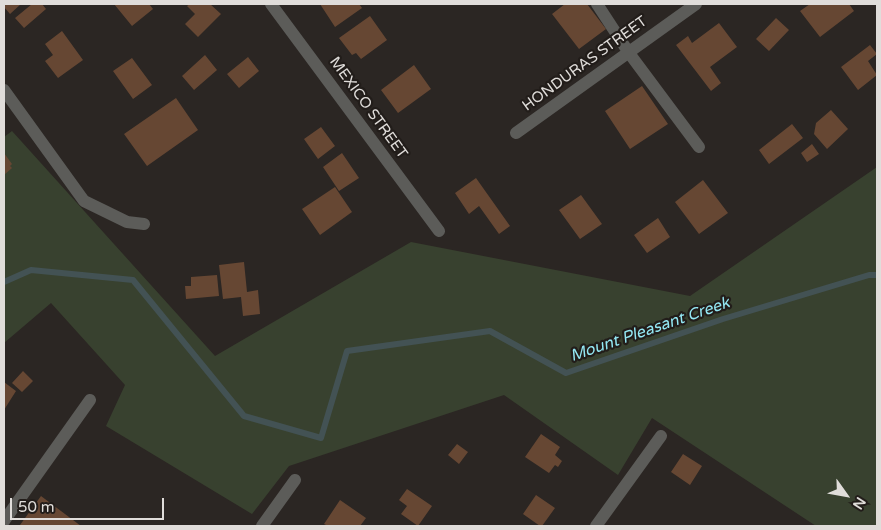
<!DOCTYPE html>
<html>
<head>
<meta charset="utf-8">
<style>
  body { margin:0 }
  #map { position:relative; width:881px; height:530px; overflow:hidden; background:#2b2623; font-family:"Varela Round",sans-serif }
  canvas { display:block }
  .frame { position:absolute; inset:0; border:5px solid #e0ddda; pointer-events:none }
  .north { position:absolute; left:821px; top:470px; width:50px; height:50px; -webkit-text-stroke:4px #221d1a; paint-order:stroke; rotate:122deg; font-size:14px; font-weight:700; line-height:20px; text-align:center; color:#e0ddda }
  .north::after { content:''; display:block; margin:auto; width:18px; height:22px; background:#e0ddda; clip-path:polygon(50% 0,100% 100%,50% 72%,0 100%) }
  .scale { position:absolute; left:10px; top:498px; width:154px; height:22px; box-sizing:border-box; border:2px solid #e0ddda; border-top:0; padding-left:6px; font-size:15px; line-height:18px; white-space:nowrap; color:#e0ddda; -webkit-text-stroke:4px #221d1a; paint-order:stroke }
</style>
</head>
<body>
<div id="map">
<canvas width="881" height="530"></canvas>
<div class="frame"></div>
<div class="north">N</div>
<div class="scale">50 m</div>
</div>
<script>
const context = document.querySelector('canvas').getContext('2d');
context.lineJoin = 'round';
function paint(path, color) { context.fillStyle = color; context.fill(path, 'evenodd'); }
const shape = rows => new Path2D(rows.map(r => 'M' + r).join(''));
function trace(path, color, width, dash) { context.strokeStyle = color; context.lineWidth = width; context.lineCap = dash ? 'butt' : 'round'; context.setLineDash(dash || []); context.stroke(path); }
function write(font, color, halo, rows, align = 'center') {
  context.font = font + ' "Varela Round",sans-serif'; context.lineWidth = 4.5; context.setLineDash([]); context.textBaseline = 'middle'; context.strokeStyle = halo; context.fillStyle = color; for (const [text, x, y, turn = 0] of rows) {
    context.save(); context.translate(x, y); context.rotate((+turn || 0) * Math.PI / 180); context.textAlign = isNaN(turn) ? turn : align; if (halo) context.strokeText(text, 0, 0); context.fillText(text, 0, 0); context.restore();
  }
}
paint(shape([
  [12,131,215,356,411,242,690,296,877,167,877,526,816,526,652,418,618,475,504,395,289,466,252,514,106,426,125,385,51,303,4,343,4,137]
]), '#38412f');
trace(shape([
  [4,282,31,270,133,280,244,416,321,438,347,351,490,331,566,373,723,319,869,275,877,275]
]), '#435254', 6);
paint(shape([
  [4,4,21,4,10,14,4,7],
  [32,4,42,4,46,9,24,28,15,18],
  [114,4,149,4,153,9,132,26],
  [190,4,210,4,221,14,198,37,185,24,195,14,187,6],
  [320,4,359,4,362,8,335,27],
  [565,4,587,4,606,29,579,49,552,14],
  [810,4,849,4,854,11,820,37,800,11],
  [370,16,387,40,361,59,356,53,352,55,339,38],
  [776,18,789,30,769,51,756,39],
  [719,23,737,47,710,67,721,83,711,91,676,45,688,36,692,43],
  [62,31,83,60,58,78,45,61,53,55,45,44],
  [870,45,877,54,868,61,877,75,858,90,841,67],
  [205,55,217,70,194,90,182,76],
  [248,57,259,71,239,88,227,74],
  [132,58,152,85,133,99,113,71],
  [414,65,431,89,398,113,381,90],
  [642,86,668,124,630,149,605,111],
  [176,98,198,130,147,166,124,134],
  [831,110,848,129,827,149,814,134,816,123],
  [792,124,803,138,769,164,759,150],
  [321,127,335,146,318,159,304,139],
  [812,144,819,154,807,162,801,153],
  [4,153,12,164,10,166,12,168,4,175],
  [342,153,359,178,339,191,323,167],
  [476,178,510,226,499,234,479,206,469,214,455,193],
  [703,180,728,213,699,234,675,202],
  [335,187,352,212,320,235,302,209],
  [581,195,602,224,580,239,559,210],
  [658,218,670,237,647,253,634,235],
  [244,262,247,292,258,290,260,314,243,316,241,297,223,299,219,265],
  [217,275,219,296,186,299,185,286,191,286,191,277],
  [23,371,33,381,22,392,12,383],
  [4,382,16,391,4,410],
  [541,434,560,447,555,455,562,461,558,467,555,465,549,473,525,457],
  [457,444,468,452,459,464,448,455],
  [683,454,702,466,690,485,671,472],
  [407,489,432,506,418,526,401,514,407,506,399,500],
  [536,495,555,508,542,526,540,526,523,514],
  [41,496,81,526,22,526,20,525],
  [340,500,366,518,360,526,328,526,324,524]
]), '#664733');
trace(shape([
  [271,4,439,231],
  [597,4,629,53,699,147],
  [4,90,84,201,127,222,144,224],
  [516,133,696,4],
  [4,521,90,400],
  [262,526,295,480],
  [596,526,661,436]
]), '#5c5c59', 12);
write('15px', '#e0ddda', '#221d1a', [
  ["HONDURAS STREET",585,64,-36],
  ["MEXICO STREET",368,108,54]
]);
write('italic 16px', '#94e8f4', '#221d1a', [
  ["Mount Pleasant Creek",650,330,-19]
]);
</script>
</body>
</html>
